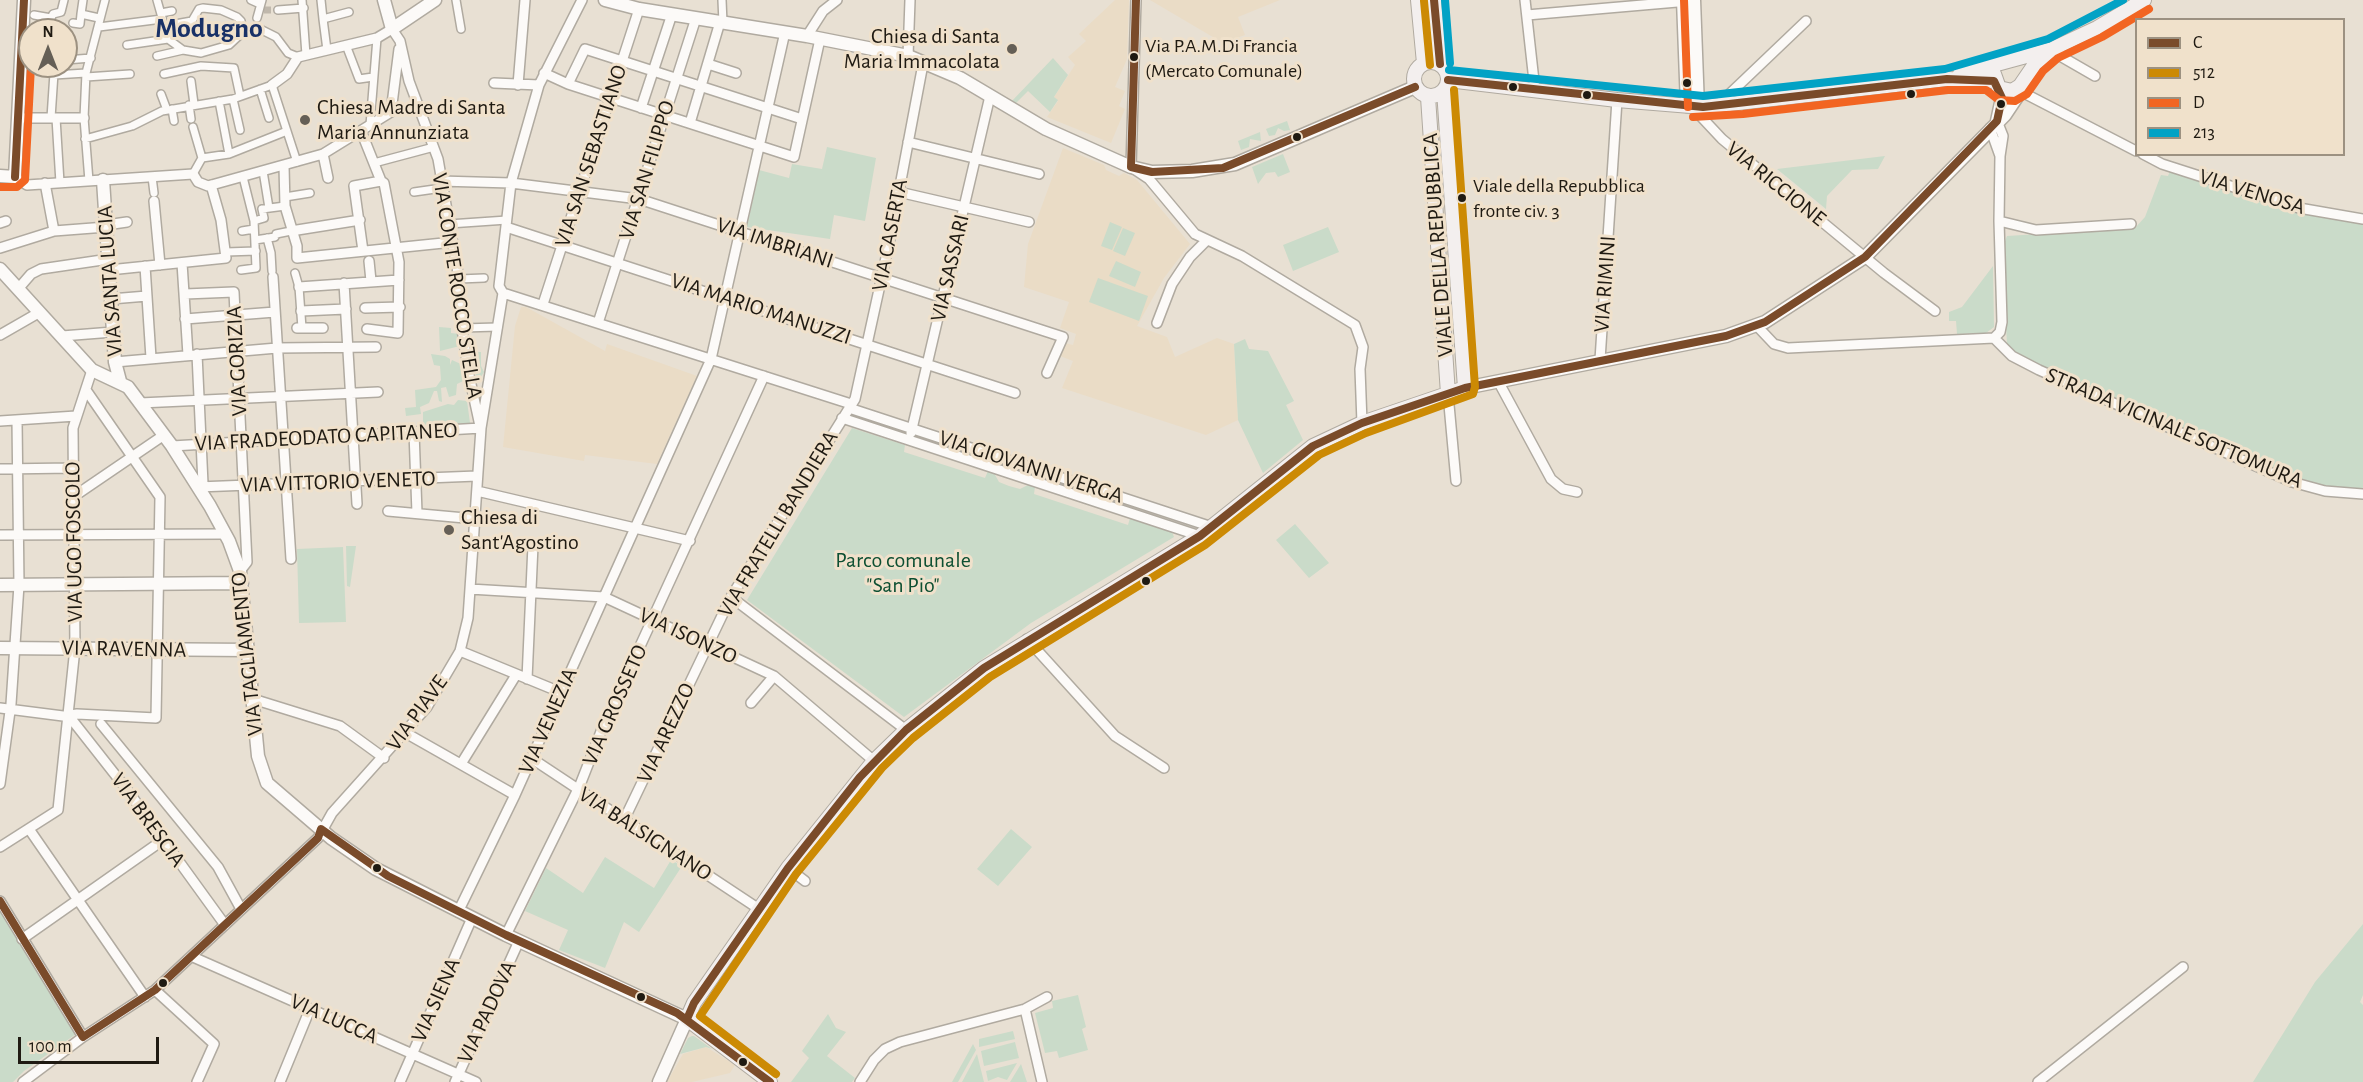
<!DOCTYPE html>
<html>
<head>
<meta charset="utf-8">
<style>
  body { margin:0 }
  #map { position:relative; width:2363px; height:1082px; overflow:hidden; background:#e8e0d3; font-family:"Alegreya Sans",sans-serif }
  canvas { display:block }
  .legend { position:absolute; left:2135px; top:18px; width:210px; height:138px; box-sizing:border-box; background:#f0e1cb; border:2px solid #9c9181; margin:0; padding:8px 10px; list-style:none; font-size:18px; color:#1f1a12 }
  .legend li { display:flex; align-items:center; gap:12px; height:30px }
  .legend b { width:30px; border:2px solid #9c9181 }
  .north { position:absolute; left:18px; top:18px; width:60px; height:60px; box-sizing:border-box; background:#f0e1cb; border:2px solid #9c9181; border-radius:50%; rotate:0deg; font-size:16px; font-weight:700; line-height:24px; text-align:center; color:#1f1a12 }
  .north::after { content:''; display:block; margin:auto; width:21px; height:27px; background:#655f56; clip-path:polygon(50% 0,100% 100%,50% 72%,0 100%) }
  .scale { position:absolute; left:18px; top:1037px; width:141px; height:27px; box-sizing:border-box; border:3px solid #1f1a12; border-top:0; padding-left:8px; font-size:18px; line-height:21px; white-space:nowrap; color:#1f1a12; -webkit-text-stroke:4px #f0e1cb; paint-order:stroke }
</style>
</head>
<body>
<div id="map">
<canvas width="2363" height="1082"></canvas>
<ul class="legend">
<li><b style="height:8px;background:#7a4b2a"></b>C</li>
<li><b style="height:8px;background:#cc8a04"></b>512</li>
<li><b style="height:8px;background:#f26522"></b>D</li>
<li><b style="height:8px;background:#02a2c5"></b>213</li>
</ul>
<div class="north">N</div>
<div class="scale">100 m</div>
</div>
<script>
const context = document.querySelector('canvas').getContext('2d');
context.lineJoin = 'round';
function paint(path, color) { context.fillStyle = color; context.fill(path, 'evenodd'); }
const shape = rows => new Path2D(rows.map(r => 'M' + r).join(''));
function trace(path, color, width, dash) { context.strokeStyle = color; context.lineWidth = width; context.lineCap = dash ? 'butt' : 'round'; context.setLineDash(dash || []); context.stroke(path); }
function write(font, color, halo, rows, align = 'center') {
  context.font = font + ' "Alegreya Sans",sans-serif'; context.lineWidth = 6; context.setLineDash([]); context.textBaseline = 'middle'; context.strokeStyle = halo; context.fillStyle = color; for (const [text, x, y, turn = 0] of rows) {
    context.save(); context.translate(x, y); context.rotate((+turn || 0) * Math.PI / 180); context.textAlign = isNaN(turn) ? turn : align; if (halo) context.strokeText(text, 0, 0); context.fillText(text, 0, 0); context.restore();
  }
}
paint(shape([
  [1115,0,1129,0,1127,59,1115,87,1125,91,1119,106,1125,109,1111,143,1047,117,1058,101,1054,97,1075,65,1068,57,1086,41,1079,34],
  [1150,0,1280,0,1238,17,1245,35,1223,43],
  [1063,148,1104,165,1106,170,1119,176,1124,173,1137,180,1190,244,1164,278,1137,326,1167,337,1175,357,1217,338,1234,344,1238,420,1206,435,1062,388,1073,361,1060,356,1065,343,1073,345,1076,334,1060,328,1069,302,1024,287,1028,244],
  [521,307,526,307,605,351,607,344,697,376,657,464,585,455,584,461,503,447,515,326],
  [706,1047,735,1065,730,1073,692,1082,667,1082,683,1054]
]), '#eadcc6');
paint(shape([
  [1053,58,1068,75,1054,97,1058,100,1050,112,1028,91,1015,104,1011,102],
  [1287,121,1290,130,1284,131,1278,128,1275,135,1269,136,1266,129],
  [1260,132,1261,141,1250,139,1249,147,1241,150,1238,141],
  [827,147,876,158,865,221,834,215,830,239,747,227,759,170,789,178,792,164,822,169],
  [1283,154,1290,172,1278,177,1275,172,1266,173,1258,184,1252,167],
  [1885,156,1878,169,1852,170,1827,196,1826,209,1777,169],
  [2172,167,2363,222,2363,489,2335,489,2306,481,2135,410,2017,355,2007,344,2002,249,2007,236,2135,228,2145,217,2161,175,2168,176],
  [1110,222,1122,227,1112,250,1101,246],
  [1328,227,1339,252,1293,271,1283,245],
  [1123,228,1135,233,1125,256,1113,251],
  [1116,261,1141,272,1135,287,1109,276],
  [1993,266,1994,327,1986,333,1957,334,1956,321,1949,321,1949,312,1962,307],
  [1098,278,1148,296,1139,321,1089,302],
  [439,327,451,328,451,333,459,334,460,346,440,351],
  [1245,339,1249,349,1268,351,1294,401,1286,405,1303,440,1263,473,1238,420,1234,344],
  [477,352,481,352,481,366,484,372,481,377,477,377,474,372,477,366],
  [431,354,445,356,450,359,450,365,452,360,463,365,465,380,457,384,456,395,449,397,446,387,441,388,442,402,439,401,437,391,434,391,429,403,420,407,421,414,406,416,405,408,416,407,415,390,436,387,441,380,440,366,434,365],
  [458,400,467,401,470,423,423,425,423,412,448,404,454,405],
  [852,428,905,445,904,452,985,478,988,471,994,473,999,482,1009,486,1020,489,1028,485,1035,487,1034,494,1128,525,1130,518,1172,532,1174,537,1031,623,904,717,747,600],
  [1295,524,1329,563,1309,578,1276,540],
  [346,546,356,546,350,587,347,586],
  [343,547,346,622,299,623,297,549],
  [1011,829,1032,847,998,886,977,869],
  [605,857,654,888,671,860,682,866,639,932,624,922,605,968,559,950,568,930,525,911,546,868,583,893],
  [0,910,76,1034,24,1071,13,1082,0,1082],
  [2363,924,2363,995,2360,1002,2363,1005,2363,1082,2253,1082,2315,982],
  [1078,995,1086,1027,1082,1029,1088,1050,1059,1058,1057,1051,1045,1053,1035,1013,1053,1008,1052,1001],
  [828,1014,836,1028,846,1032,827,1056,855,1078,852,1082,791,1082,809,1058,802,1051],
  [1013,1031,1015,1039,979,1047,979,1039],
  [692,1036,694,1036,712,1049,706,1047,680,1054,688,1038],
  [1015,1042,1019,1058,984,1066,981,1051],
  [973,1044,976,1050,958,1082,952,1082],
  [977,1054,984,1082,962,1082],
  [1017,1063,1007,1080,998,1077,988,1081,986,1071],
  [1021,1064,1027,1082,1010,1082]
]), '#cadbc9');
trace(shape([
  [264,10,278,10],
  [54,73,54,66]
]), '#c0b8ac', 7, [7, 3.5]);
const pedestrian = shape([
  [83,0,81,14,99,18],
  [157,0,168,39,183,50,201,53],
  [251,0,260,4],
  [302,0,306,55],
  [321,0,323,19],
  [456,0,461,29],
  [722,0,723,23],
  [278,10,304,8],
  [161,13,172,11],
  [34,15,51,18],
  [51,18,53,14,61,12,64,0],
  [257,18,262,0],
  [73,23,80,24,81,14],
  [164,26,192,21,199,9,203,8,221,10,237,17,241,21,243,32],
  [99,27,162,19],
  [51,30,51,18],
  [127,45,168,39],
  [346,45,359,79,373,77],
  [327,50,323,19,349,12],
  [201,53,229,45,243,32,256,27,276,37,288,53,298,57],
  [157,56,183,50],
  [66,60,91,58],
  [164,74,201,66,234,68,240,96],
  [54,75,86,73],
  [86,77,130,74],
  [191,81,194,104],
  [260,89,269,118],
  [161,94,167,110],
  [233,99,240,130],
  [219,101,229,154],
  [189,105,191,119],
  [172,109,174,121],
  [51,118,54,73],
  [56,118,60,183],
  [370,125,377,38],
  [193,127,202,158],
  [85,139,132,126,162,111,233,99,272,85,297,162],
  [374,163,434,147],
  [263,171,269,208],
  [193,174,202,158,229,154,287,131],
  [152,177,154,193],
  [89,181,84,118,86,73,105,0],
  [414,192,442,188],
  [285,197,310,193],
  [254,221,264,218,262,209,285,206],
  [449,224,507,220],
  [242,231,254,229],
  [267,238,271,253,272,271],
  [255,240,275,237,276,234,291,231],
  [226,252,256,251],
  [241,270,256,268,254,221,243,177],
  [295,273,299,287,302,328],
  [459,279,484,278],
  [462,328,498,327]
]);
const minor = shape([
  [1136,0,1131,167,1149,179,1195,234,1242,256,1355,325,1363,347,1360,369,1362,423],
  [1525,0,1535,90],
  [1527,15,1689,1],
  [807,36,823,11,837,0],
  [2056,47,2062,57,2095,76],
  [908,56,910,0],
  [708,64,736,73],
  [544,73,568,84,794,157,820,39],
  [494,83,539,85],
  [568,84,585,49,802,119],
  [272,85,287,74,298,57,377,38,392,29,400,41,409,81,438,159,459,279,461,322,469,375,480,426],
  [518,85,525,0],
  [2016,89,2136,151],
  [1719,104,1806,21],
  [1692,107,1722,139,1884,273,1935,311],
  [641,108,672,14],
  [18,118,84,118],
  [690,123,720,22],
  [1990,128,2000,156],
  [361,131,381,181,384,183,399,262,398,333,367,329],
  [908,142,1039,174],
  [323,154,328,178],
  [2143,154,2162,164,2299,208,2363,219],
  [284,166,285,206,297,246,297,258,453,242],
  [15,177,27,185,193,174,198,182,208,186,323,154,391,112,399,49],
  [440,181,511,183,639,199,1063,337,1047,373],
  [45,183,54,231],
  [899,192,1029,222],
  [154,201,160,265],
  [1999,221,2036,230,2131,224],
  [0,223,6,221],
  [106,225,127,222],
  [506,227,1015,393],
  [291,231,360,220],
  [0,248,54,231,106,227],
  [363,251,354,186,381,181],
  [369,261,371,281],
  [182,263,188,355],
  [145,266,151,358],
  [109,270,226,258,221,220,211,185],
  [273,277,291,559],
  [344,283,357,504],
  [299,287,399,280],
  [18,289,31,274,41,269,109,259],
  [503,293,851,404],
  [185,294,234,292,247,562,240,571],
  [111,299,147,296],
  [543,304,639,9],
  [365,308,400,307],
  [301,311,346,309],
  [185,319,275,312],
  [598,323,696,18],
  [1157,323,1172,284,1190,257,1206,241],
  [1757,326,1774,344,1788,348,1994,338],
  [297,328,323,328],
  [0,335,40,312],
  [62,336,113,332],
  [1994,338,2012,356,2039,370,2292,482,2325,491,2363,494],
  [1994,338,2000,332,2002,322,1999,221,2000,156,2003,136,1997,121],
  [197,354,203,484,198,487],
  [1600,360,1617,100],
  [115,362,277,348,376,347],
  [1498,381,1551,479,1563,489,1577,492],
  [1448,394,1456,481],
  [140,403,378,392],
  [849,408,1212,527],
  [842,418,1200,536],
  [0,421,76,416],
  [414,432,417,513],
  [911,433,990,96],
  [172,446,481,428],
  [0,469,73,468],
  [198,487,477,476],
  [477,491,690,541],
  [73,497,164,435],
  [388,511,476,519],
  [0,535,225,534],
  [470,589,604,597,774,676,874,761],
  [731,597,906,730],
  [1027,639,1115,736,1164,768],
  [460,651,560,692],
  [527,679,533,545],
  [253,699,340,726,384,758],
  [751,703,774,676],
  [0,708,63,716,77,714,156,718,160,497,86,390],
  [69,716,128,791,225,925],
  [101,724,218,867,241,909],
  [404,732,515,795],
  [531,758,759,909],
  [461,764,516,675],
  [0,784,11,704,19,585,17,420],
  [624,820,731,597,855,399,889,244,923,64],
  [29,829,145,997],
  [0,847,58,810,75,648,73,428,92,370],
  [788,868,805,881],
  [0,901,83,1037],
  [458,912,515,795,711,359,785,32],
  [506,935,580,785,602,729,764,376],
  [22,939,163,840],
  [193,957,476,1082],
  [155,990,214,1044,197,1082],
  [1025,1009,1042,1082],
  [23,1082,83,1037,155,990,318,838,332,813,427,707,460,651,468,618,481,428,503,293,499,286,511,183,539,85,582,0],
  [280,1082,310,1009],
  [400,1082,472,918],
  [455,1082,519,941],
  [860,1082,874,1060,885,1049,900,1042,1025,1009,1047,997],
  [2038,1082,2183,967]
]);
const tertiary = shape([
  [384,0,392,29,435,0],
  [605,0,639,9,807,36,908,56,960,78,1046,129,1131,167,1152,172,1192,171,1235,164,1415,87],
  [1683,0,1687,106],
  [1694,0,1698,107],
  [1997,121,2002,98,1999,88],
  [0,176,15,177,24,0],
  [103,180,115,362,120,381],
  [0,269,92,370,128,387,172,446,210,506,229,541,240,571,258,756,267,783,331,838,376,869,506,935,687,1019,659,1082],
  [1465,388,1726,336,1765,322,1865,257,2005,115,2017,97,2016,89],
  [0,585,242,583],
  [0,648,248,650]
]);
const secondary = shape([
  [1418,0,1424,63],
  [1434,0,1440,64],
  '1414 79a17 17 0 1 1 34 0a17 17 0 1 1-34 0Z',
  [1960,74,2052,49,2097,28,2144,0],
  [1994,74,1999,88,2012,91,2020,86,2035,64,2049,52],
  [1448,80,1617,100,1703,107,1947,79,1994,81],
  [1428,97,1448,394],
  [770,1082,687,1019,694,1003,788,868,874,761,906,730,984,668,1200,536,1313,446,1362,423,1465,388,1444,91]
]);
trace(pedestrian, '#b0aaa0', 10);
trace(minor, '#b0aaa0', 12);
trace(tertiary, '#b0aaa0', 15);
trace(secondary, '#b0aaa0', 16);
trace(pedestrian, '#fcfaf8', 7);
trace(minor, '#fcfaf8', 9);
trace(tertiary, '#fcfaf8', 12);
trace(secondary, '#f3efee', 14);
trace(shape([
  [1136,0,1131,167,1152,172,1223,168,1415,87],
  [1434,0,1440,64],
  [15,177,24,0],
  [0,901,83,1037,155,990,318,838,321,829,388,876,506,935,677,1013,770,1082],
  [687,1019,694,1003,788,868,860,777,906,730,984,668,1200,536,1313,446,1362,423,1465,388,1726,336,1765,322,1865,257,1997,121,2002,98,1994,81,1947,79,1703,107,1448,80]
]), '#7a4b2a', 8);
trace(shape([
  [1424,1,1430,65],
  [776,1074,700,1016,796,874,882,768,913,738,990,677,1205,545,1319,455,1366,433,1473,394,1475,387,1454,90]
]), '#cc8a04', 8);
trace(shape([
  [1684,0,1688,107],
  [1693,117,1743,114,1948,90,1986,90,1999,100,2015,101,2027,94,2043,71,2058,58,2102,37,2149,9],
  [0,187,17,187,25,180,31,66]
]), '#f26522', 8);
trace(shape([
  [1445,0,1450,63],
  [1449,70,1703,96,1945,69,2048,39,2123,0]
]), '#02a2c5', 8);
for (const [x, y, r, color] of [
  [1012,49,6,"#655f56"],
  [1134,57,5,"#1f1a12"],
  [1687,83,5,"#1f1a12"],
  [1513,87,5,"#1f1a12"],
  [1911,94,5,"#1f1a12"],
  [1587,95,5,"#1f1a12"],
  [2001,104,5,"#1f1a12"],
  [305,120,6,"#655f56"],
  [1297,137,5,"#1f1a12"],
  [1462,198,5,"#1f1a12"],
  [449,530,6,"#655f56"],
  [1146,581,5,"#1f1a12"],
  [377,868,5,"#1f1a12"],
  [163,983,5,"#1f1a12"],
  [641,997,5,"#1f1a12"],
  [743,1062,5,"#1f1a12"]
]) { const dot = new Path2D(); dot.arc(x, y, r, 0, 2 * Math.PI); context.fillStyle = color; context.fill(dot); trace(dot, '#f0e1cb', 2); }
write('20px', '#1f1a12', '#f0e1cb', [
  ["Via P.A.M.Di Francia",1145,46],
  ["(Mercato Comunale)",1145,71],
  ["Viale della Repubblica",1473,186],
  ["fronte civ. 3",1473,211]
], 'left');
write('22px', '#1f1a12', '#f0e1cb', [
  ["Chiesa di Santa",1000,36,"right"],
  ["Maria Immacolata",1000,61,"right"],
  ["Chiesa Madre di Santa",317,107],
  ["Maria Annunziata",317,132],
  ["Chiesa di",461,517],
  ["Sant'Agostino",461,542]
], 'left');
write('22px', '#1f1a12', '#f0e1cb', [
  ["VIA SAN SEBASTIANO",591,156,-72],
  ["VIA SAN FILIPPO",647,170,-73],
  ["VIA RICCIONE",1776,184,39],
  ["VIA VENOSA",2252,192,17],
  ["VIA CASERTA",890,235,-79],
  ["VIA IMBRIANI",775,243,18],
  ["VIALE DELLA REPUBBLICA",1438,245,-94],
  ["VIA SASSARI",950,268,-77],
  ["VIA SANTA LUCIA",110,281,-94],
  ["VIA RIMINI",1605,284,-86],
  ["VIA CONTE ROCCO STELLA",457,286,81],
  ["VIA MARIO MANUZZI",761,309,18],
  ["VIA GORIZIA",237,361,-93],
  ["STRADA VICINALE SOTTOMURA",2174,428,23],
  ["VIA FRADEODATO CAPITANEO",326,437,-3],
  ["VIA GIOVANNI VERGA",1031,467,18],
  ["VIA VITTORIO VENETO",338,482,-2],
  ["VIA FRATELLI BANDIERA",778,524,-59],
  ["VIA UGO FOSCOLO",74,542,-91],
  ["VIA ISONZO",688,636,25],
  ["VIA RAVENNA",124,649,1],
  ["VIA TAGLIAMENTO",247,654,-96],
  ["VIA GROSSETO",615,705,-66],
  ["VIA PIAVE",417,713,-54],
  ["VIA VENEZIA",548,721,-66],
  ["VIA AREZZO",666,733,-65],
  ["VIA BRESCIA",148,820,54],
  ["VIA BALSIGNANO",645,834,33],
  ["VIA SIENA",436,1000,-66],
  ["VIA PADOVA",487,1012,-65],
  ["VIA LUCCA",334,1019,24]
]);
write('22px', '#0d4f32', '#f0e1cb', [
  ["Parco comunale",903,560],
  ["\"San Pio\"",903,585]
]);
write('bold 28px', '#193167', '#f0e1cb', [
  ["Modugno",209,29]
]);
</script>
</body>
</html>
